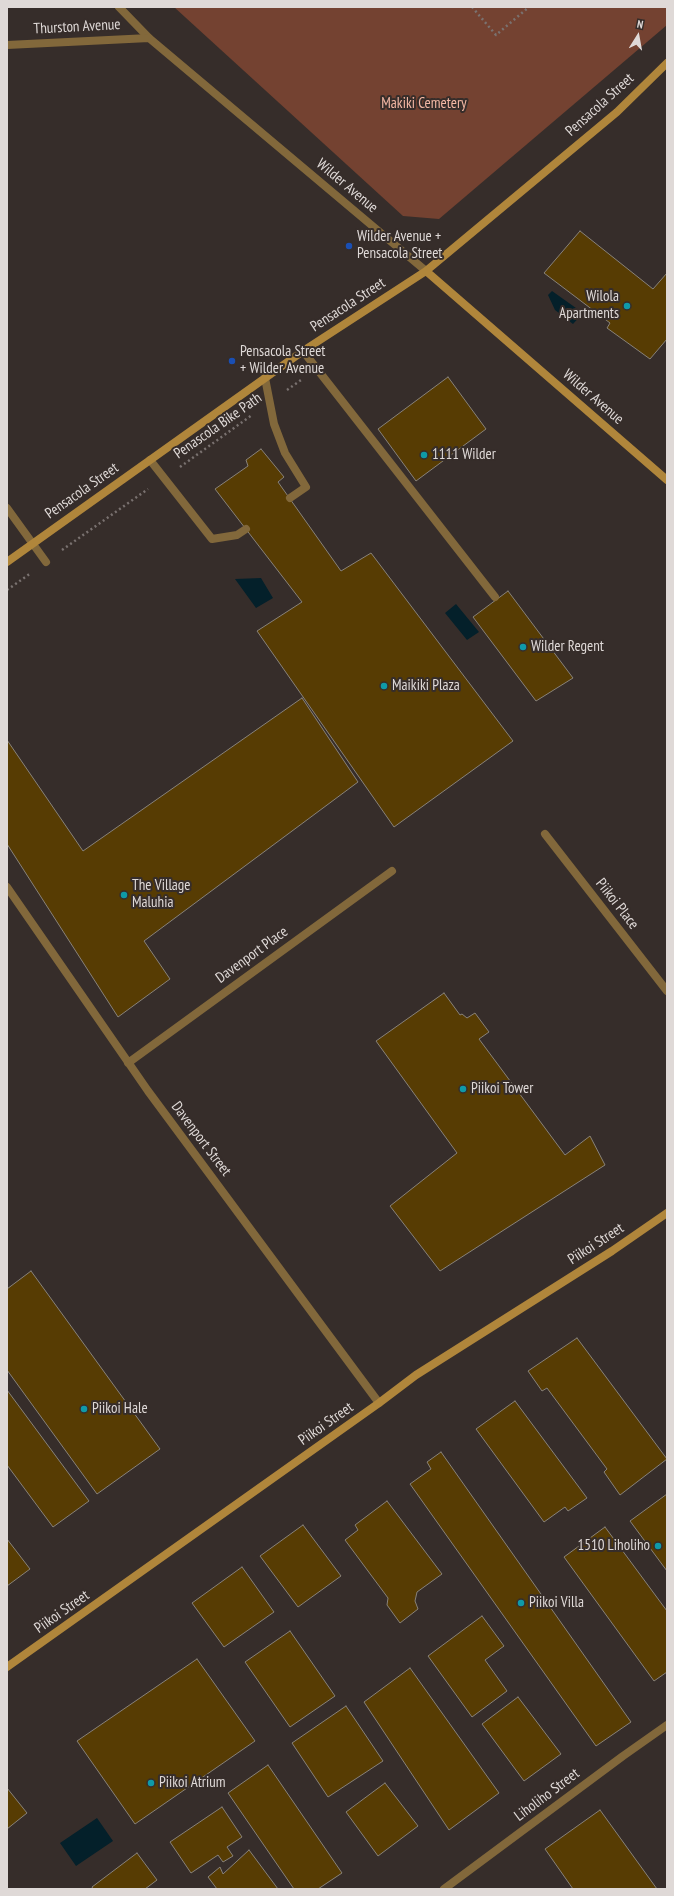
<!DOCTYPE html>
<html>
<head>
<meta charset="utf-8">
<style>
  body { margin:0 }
  #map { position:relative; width:674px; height:1896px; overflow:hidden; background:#362d2a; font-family:"PT Sans Narrow",sans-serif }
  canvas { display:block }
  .frame { position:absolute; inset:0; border:8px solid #dfd9d7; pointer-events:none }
  .north { position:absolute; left:618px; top:16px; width:40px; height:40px; -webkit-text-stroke:3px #362d2a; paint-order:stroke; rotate:11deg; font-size:11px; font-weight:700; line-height:16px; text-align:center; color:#dfd9d7 }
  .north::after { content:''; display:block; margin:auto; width:14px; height:18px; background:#dfd9d7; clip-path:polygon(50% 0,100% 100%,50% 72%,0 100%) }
</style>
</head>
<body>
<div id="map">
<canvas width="674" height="1896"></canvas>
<div class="frame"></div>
<div class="north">N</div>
</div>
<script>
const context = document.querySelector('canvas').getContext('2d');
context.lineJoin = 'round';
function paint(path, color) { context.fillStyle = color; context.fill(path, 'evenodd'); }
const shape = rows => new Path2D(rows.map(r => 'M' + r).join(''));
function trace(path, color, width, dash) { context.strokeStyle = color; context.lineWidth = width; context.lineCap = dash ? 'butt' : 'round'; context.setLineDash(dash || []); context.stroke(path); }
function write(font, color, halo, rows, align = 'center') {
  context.font = font + ' "PT Sans Narrow",sans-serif'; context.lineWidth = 4; context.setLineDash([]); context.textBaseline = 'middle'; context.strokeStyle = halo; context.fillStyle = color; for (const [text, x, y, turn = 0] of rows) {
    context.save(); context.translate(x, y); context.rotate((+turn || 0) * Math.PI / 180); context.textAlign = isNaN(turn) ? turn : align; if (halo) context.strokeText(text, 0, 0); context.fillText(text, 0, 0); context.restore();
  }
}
paint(shape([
  [174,7,667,7,667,25,439,219,403,216]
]), '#744231');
paint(shape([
  [552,291,583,313,573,324,555,310,548,295],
  [261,578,273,598,256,608,235,579],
  [456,604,479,632,467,640,445,613],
  [97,1818,113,1841,76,1866,60,1843]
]), '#04202a');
const building = shape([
  [580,231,653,289,667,273,667,339,650,359,607,328,610,323,544,273,580,231],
  [448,377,486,429,416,481,378,429,448,377],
  [261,449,284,477,278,482,341,571,371,553,513,741,394,827,257,631,302,602,215,489,248,466,246,460,261,449],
  [508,591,573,678,536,701,473,617,508,591],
  [302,698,358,782,144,941,170,979,118,1017,7,844,7,740,83,851,302,698],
  [444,993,460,1015,462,1014,467,1018,475,1013,489,1032,479,1039,565,1155,590,1136,605,1165,440,1271,390,1206,457,1153,376,1041,444,993],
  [31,1271,160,1449,97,1494,7,1370,7,1289,31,1271],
  [577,1338,667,1459,620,1495,604,1472,607,1469,547,1388,542,1391,528,1371,577,1338],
  [7,1390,89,1501,53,1527,7,1465,7,1390],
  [515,1401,587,1498,568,1511,565,1507,544,1522,476,1429,515,1401],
  [441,1452,631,1722,596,1746,410,1484,431,1469,427,1462,441,1452],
  [667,1494,667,1571,630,1521,667,1494],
  [387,1501,442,1574,417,1592,415,1601,418,1609,400,1623,387,1605,388,1598,345,1540,358,1530,355,1525,387,1501],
  [303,1525,341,1576,298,1607,260,1556,303,1525],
  [605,1527,667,1611,667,1672,654,1681,564,1557,605,1527],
  [7,1539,30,1569,7,1586,7,1539],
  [242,1567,274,1612,224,1647,192,1603,242,1567],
  [482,1616,504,1646,485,1660,507,1691,472,1717,428,1656,482,1616],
  [290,1631,335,1696,290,1727,245,1662,290,1631],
  [197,1659,255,1741,135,1824,77,1741,197,1659],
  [410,1668,499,1793,449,1830,364,1702,410,1668],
  [518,1697,561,1754,524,1781,482,1724,518,1697],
  [346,1706,383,1761,328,1797,292,1743,346,1706],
  [268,1765,342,1873,318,1889,294,1889,228,1793,268,1765],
  [385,1783,418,1826,378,1856,346,1812,385,1783],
  [7,1788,27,1813,7,1829,7,1788],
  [222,1807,242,1837,227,1847,233,1856,223,1862,218,1855,191,1873,170,1842,222,1807],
  [600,1810,657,1889,573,1889,545,1849,600,1810],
  [249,1850,278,1889,217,1889,208,1877,220,1867,223,1874,249,1850],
  [137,1853,157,1880,145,1889,93,1889,92,1887,137,1853]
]);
paint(building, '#573c03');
trace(building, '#88827a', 1);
trace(shape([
  [472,7,496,35,529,7],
  [287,390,301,380],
  [180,467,252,415],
  [62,550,148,489],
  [7,590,31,573]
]), '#7a7270', 2.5, [2, 3]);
trace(shape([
  [303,351,495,597],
  [265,378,274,424,285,453,306,487,290,498],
  [150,460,212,539,237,535,246,529]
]), '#82683b', 8);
trace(shape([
  [119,7,149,38],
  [7,508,46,562],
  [545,834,667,991],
  [7,887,148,1091,379,1403],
  [128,1063,392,871],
  [444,1889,623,1756,667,1725]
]), '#82683b', 8);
trace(shape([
  [7,45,149,38,426,271]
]), '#82683b', 8);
trace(shape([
  [426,271,667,480],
  [7,562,303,351,426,271,617,112,667,63],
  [7,1667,379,1403,416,1375,612,1251,667,1213]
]), '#b0863b', 8);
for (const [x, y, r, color] of [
  [349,246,4,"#1a4fb4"],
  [627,306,4,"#0f9aa8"],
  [232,361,4,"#1a4fb4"],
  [424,455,4,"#0f9aa8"],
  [523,647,4,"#0f9aa8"],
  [384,686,4,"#0f9aa8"],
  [124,895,4,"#0f9aa8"],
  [463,1089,4,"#0f9aa8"],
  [84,1409,4,"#0f9aa8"],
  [658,1546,4,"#0f9aa8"],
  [521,1603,4,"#0f9aa8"],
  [151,1783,4,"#0f9aa8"]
]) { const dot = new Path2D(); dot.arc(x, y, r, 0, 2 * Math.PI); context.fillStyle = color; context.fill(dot); trace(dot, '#362d2a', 1.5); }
write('15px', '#dfd9d7', '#362d2a', [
  ["Thurston Avenue",77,27,-3],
  ["Pensacola Street",600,105,-42],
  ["Wilder Avenue",347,186,40],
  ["Pensacola Street",348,305,-33],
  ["Wilder Avenue",593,397,41],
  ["Penascola Bike Path",218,426,-35],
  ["Pensacola Street",82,491,-35],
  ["Piikoi Place",617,904,52],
  ["Davenport Place",252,955,-36],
  ["Davenport Street",201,1139,53],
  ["Piikoi Street",596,1244,-33],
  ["Piikoi Street",326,1424,-35],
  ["Piikoi Street",62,1612,-35],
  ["Liholiho Street",547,1795,-37]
]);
write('15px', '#f3b7a3', '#362d2a', [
  ["Makiki Cemetery",424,104]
]);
write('15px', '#dfd9d7', '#362d2a', [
  ["Wilder Avenue +",357,237],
  ["Pensacola Street",357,254],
  ["Wilola",619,297,"right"],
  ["Apartments",619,314,"right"],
  ["Pensacola Street",240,352],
  ["+ Wilder Avenue",240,369],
  ["1111 Wilder",432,455],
  ["Wilder Regent",531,647],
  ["Maikiki Plaza",392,686],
  ["The Village",132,886],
  ["Maluhia",132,903],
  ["Piikoi Tower",471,1089],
  ["Piikoi Hale",92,1409],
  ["1510 Liholiho",650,1546,"right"],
  ["Piikoi Villa",529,1603],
  ["Piikoi Atrium",159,1783]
], 'left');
</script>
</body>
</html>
